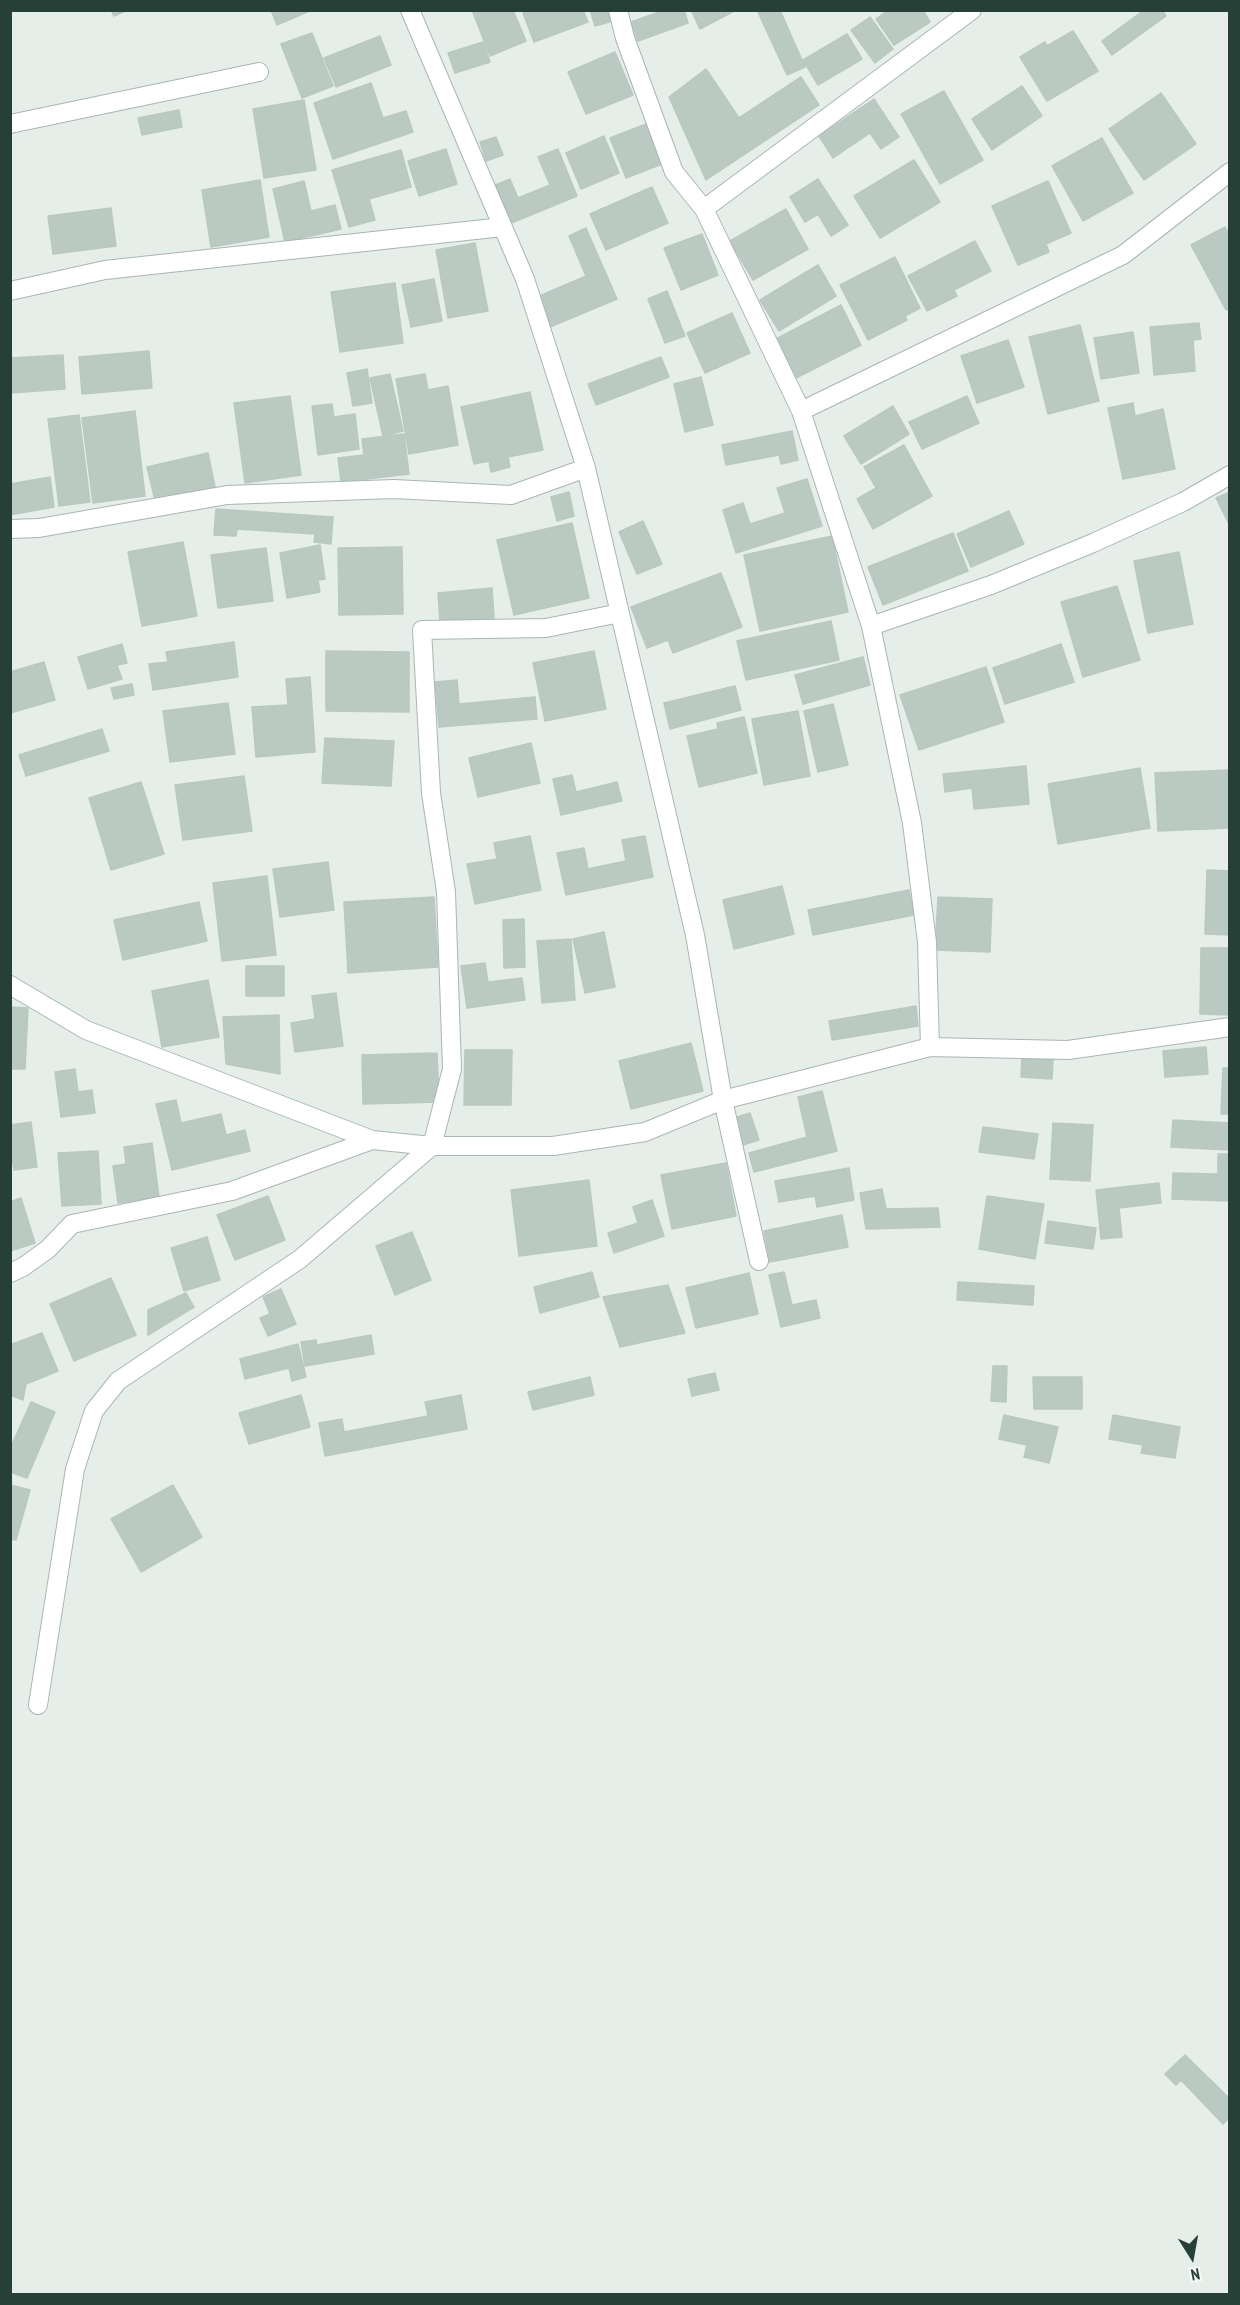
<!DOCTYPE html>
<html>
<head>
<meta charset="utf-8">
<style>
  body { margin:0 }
  #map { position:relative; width:1240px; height:2305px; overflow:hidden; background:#e6eeea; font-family:"PT Sans Narrow",sans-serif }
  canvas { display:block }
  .frame { position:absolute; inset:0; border:12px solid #264037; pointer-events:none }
  .north { position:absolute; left:1162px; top:2227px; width:60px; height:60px; -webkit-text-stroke:4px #f7faf8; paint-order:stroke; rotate:169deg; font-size:16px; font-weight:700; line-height:24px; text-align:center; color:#264037 }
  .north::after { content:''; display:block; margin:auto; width:21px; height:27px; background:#264037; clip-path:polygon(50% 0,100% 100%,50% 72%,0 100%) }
</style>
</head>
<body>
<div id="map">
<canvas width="1240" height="2305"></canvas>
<div class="frame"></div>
<div class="north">N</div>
</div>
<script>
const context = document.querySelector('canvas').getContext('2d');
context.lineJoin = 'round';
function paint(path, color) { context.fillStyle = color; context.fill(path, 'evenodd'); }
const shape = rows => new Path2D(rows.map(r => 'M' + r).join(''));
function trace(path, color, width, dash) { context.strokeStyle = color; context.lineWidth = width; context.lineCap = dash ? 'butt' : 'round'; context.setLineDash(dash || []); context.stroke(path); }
const building = shape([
  [111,10,128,10,114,16,111,10],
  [271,10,312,10,277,25,271,10],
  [472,10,513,10,526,41,490,56,472,10],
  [530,10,583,10,588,22,534,42,523,13,530,10],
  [590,10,610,10,613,21,595,26,590,10],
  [665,10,684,10,688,23,638,41,631,22,665,10],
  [691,10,736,10,700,29,691,10],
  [763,10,780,10,805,67,787,75,758,12,763,10],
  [888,10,923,10,930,22,894,45,876,19,888,10],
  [1144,10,1162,10,1166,16,1112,55,1102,41,1144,10],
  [870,17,893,49,875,63,851,30,870,17],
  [1073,31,1098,71,1047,101,1020,57,1045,42,1047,46,1073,31],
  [312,33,333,86,302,98,281,44,312,33],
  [847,34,862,59,818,85,803,60,847,34],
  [380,36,391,65,336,87,324,58,380,36],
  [483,42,490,62,455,73,448,53,483,42],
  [615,52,633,95,586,114,568,72,615,52],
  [706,69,739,118,801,77,819,105,706,180,669,97,706,69],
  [371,83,383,118,406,111,413,132,333,159,314,103,371,83],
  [1022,86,1042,116,992,150,972,119,1022,86],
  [944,91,983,160,940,184,901,114,944,91],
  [1161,93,1196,144,1144,180,1109,129,1161,93],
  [874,99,899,137,881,149,870,133,833,158,819,136,874,99],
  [304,100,316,170,264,178,253,109,304,100],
  [179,110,182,127,142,135,138,118,179,110],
  [646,124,662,164,626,178,610,138,646,124],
  [604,136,619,173,581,189,566,153,604,136],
  [496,137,503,155,486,161,480,142,496,137],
  [1102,138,1133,193,1083,221,1052,166,1102,138],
  [446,149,457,184,419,196,408,161,446,149],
  [558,149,577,196,509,224,493,186,510,179,518,198,550,185,538,157,558,149],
  [401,150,411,187,369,199,375,220,349,227,332,170,401,150],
  [914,160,940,202,880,238,854,196,914,160],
  [818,179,848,225,831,236,818,214,805,222,790,197,818,179],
  [260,180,269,237,211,247,202,190,260,180],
  [304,181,311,211,335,205,341,229,285,242,273,189,304,181],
  [1048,181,1071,233,1046,244,1049,252,1018,265,992,206,1048,181],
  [652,187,668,223,606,250,590,214,652,187],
  [111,208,116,246,53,254,48,216,111,208],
  [786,209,808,249,753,280,730,241,786,209],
  [1225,227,1230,236,1230,308,1226,310,1191,245,1225,227],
  [586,228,617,299,550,327,537,297,586,276,569,236,586,228],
  [702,234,718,275,681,290,664,248,702,234],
  [975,241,991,271,954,290,957,296,927,311,908,276,975,241],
  [475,243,488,311,448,318,436,250,475,243],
  [895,257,920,308,905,316,907,320,868,340,840,285,895,257],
  [818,265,836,296,779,331,760,300,818,265],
  [434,279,442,321,411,327,402,285,434,279],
  [395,283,403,343,340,352,331,292,395,283],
  [667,291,685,336,665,343,648,299,667,291],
  [841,305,861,345,794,379,774,340,841,305],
  [732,313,750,353,705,373,687,333,732,313],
  [1199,323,1201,339,1193,340,1195,371,1154,375,1150,327,1199,323],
  [1080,325,1099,401,1048,414,1029,337,1080,325],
  [1133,332,1139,373,1101,379,1094,338,1133,332],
  [1008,340,1024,387,977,403,961,356,1008,340],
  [149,351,152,388,82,394,79,357,149,351],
  [63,355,65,389,10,393,10,358,63,355],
  [661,357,669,377,596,405,588,384,661,357],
  [367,369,372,403,353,406,347,373,367,369],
  [390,374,403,431,383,436,370,378,390,374],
  [425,374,428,390,448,386,458,445,409,454,396,379,425,374],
  [701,377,713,425,685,432,674,384,701,377],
  [530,392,543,450,508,457,510,467,491,472,489,461,474,464,461,407,530,392],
  [290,396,301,475,245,483,234,403,290,396],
  [967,396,979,423,922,449,909,422,967,396],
  [1133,403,1135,416,1163,409,1175,469,1123,479,1108,408,1133,403],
  [332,404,334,417,355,414,359,449,318,455,312,406,332,404],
  [893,406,909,434,861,464,844,436,893,406],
  [135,411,145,496,93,503,82,418,135,411],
  [79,415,90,502,59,506,48,419,79,415],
  [792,431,798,460,781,464,779,455,726,465,722,445,792,431],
  [404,434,409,474,341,482,338,458,364,455,362,439,404,434],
  [904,445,932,496,873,529,857,499,876,488,864,467,904,445],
  [208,453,215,487,155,500,147,467,208,453],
  [50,477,54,507,10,515,10,484,50,477],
  [807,479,822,526,736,553,723,510,743,503,750,524,785,513,777,488,807,479],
  [569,492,574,516,557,521,551,497,569,492],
  [1230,492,1230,526,1216,498,1230,492],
  [216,509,333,517,331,544,314,542,315,534,237,529,236,536,214,535,216,509],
  [1009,511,1024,544,971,567,957,534,1009,511],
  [643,521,662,564,637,574,619,532,643,521],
  [572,523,589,598,514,615,497,540,572,523],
  [953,533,968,571,883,605,868,567,953,533],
  [832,536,848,612,760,631,744,555,832,536],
  [183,542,197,616,142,626,128,552,183,542],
  [320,545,325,579,318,580,320,592,287,598,280,553,320,545],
  [402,547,403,614,339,615,338,548,402,547],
  [266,548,273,601,218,608,211,555,266,548],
  [1179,552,1193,624,1148,633,1134,561,1179,552],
  [721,573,742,627,673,653,668,640,647,648,631,607,721,573],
  [1117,586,1140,660,1083,677,1061,602,1117,586],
  [492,588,494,618,440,622,438,593,492,588],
  [831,621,839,660,746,680,737,641,831,621],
  [234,642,238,677,153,690,149,664,168,662,166,652,234,642],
  [122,644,127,663,117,665,122,679,88,689,78,657,122,644],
  [1061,644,1074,682,1005,704,993,668,1061,644],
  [326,651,409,652,409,712,326,711,326,651],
  [594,651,606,709,545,721,533,663,594,651],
  [863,657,870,685,803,704,795,675,863,657],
  [44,662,55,700,10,713,10,672,44,662],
  [986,667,1004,722,919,750,900,695,986,667],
  [310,677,315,752,256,757,252,707,288,705,286,679,310,677],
  [457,680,459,704,535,697,537,719,439,727,435,682,457,680],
  [132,684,134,695,114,699,111,688,132,684],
  [735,686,741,710,670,729,664,703,735,686],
  [228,703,235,754,170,762,163,711,228,703],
  [833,704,848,765,818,772,804,711,833,704],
  [798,711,810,776,764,785,752,719,798,711],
  [744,717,757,773,699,787,687,736,718,729,717,723,744,717],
  [102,729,109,751,26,776,19,755,102,729],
  [325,738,394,741,391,786,322,783,325,738],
  [531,743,540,783,478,797,469,758,531,743],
  [1026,766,1029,804,974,809,972,788,945,792,943,774,1026,766],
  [1140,768,1150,828,1058,844,1048,784,1140,768],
  [1230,770,1230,828,1158,831,1155,773,1230,770],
  [572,775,576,792,617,782,622,801,561,815,553,779,572,775],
  [244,776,252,831,183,840,175,785,244,776],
  [141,782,164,854,111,870,89,798,141,782],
  [530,836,541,890,475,904,467,864,497,859,494,843,530,836],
  [645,836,653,877,566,895,557,853,584,848,588,869,626,861,622,840,645,836],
  [328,862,334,910,280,917,273,869,328,862],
  [1207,870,1230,871,1230,935,1205,934,1207,870],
  [267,876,276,955,222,961,213,883,267,876],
  [782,886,794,934,734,949,723,900,782,886],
  [909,890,914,915,813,935,808,910,909,890],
  [434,897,438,967,348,973,344,902,434,897],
  [938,897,992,899,990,952,935,950,938,897],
  [199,902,207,941,123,960,114,920,199,902],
  [524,919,525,967,504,968,503,920,524,919],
  [604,932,615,987,585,993,573,939,604,932],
  [571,939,575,1000,542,1003,537,941,571,939],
  [1201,948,1230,948,1230,1015,1200,1014,1201,948],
  [485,963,488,982,522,978,525,1000,467,1008,461,966,485,963],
  [246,966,284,966,284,996,246,996,246,966],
  [208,980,219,1037,162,1047,152,991,208,980],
  [336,993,343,1046,295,1052,291,1023,315,1019,312,996,336,993],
  [916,1006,918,1026,832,1040,829,1021,916,1006],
  [10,1007,28,1008,25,1069,10,1069,10,1007],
  [279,1015,280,1074,226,1064,223,1017,279,1015],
  [691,1043,703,1091,631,1109,619,1061,691,1043],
  [1206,1047,1208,1074,1165,1077,1163,1051,1206,1047],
  [465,1050,512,1050,511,1105,464,1105,465,1050],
  [437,1053,439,1102,363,1104,362,1055,437,1053],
  [1022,1057,1053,1059,1052,1079,1021,1077,1022,1057],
  [1223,1068,1230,1068,1230,1114,1221,1114,1223,1068],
  [75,1069,78,1092,92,1090,95,1113,61,1117,55,1072,75,1069],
  [822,1091,837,1151,754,1172,749,1153,807,1137,798,1097,822,1091],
  [176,1100,181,1123,221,1114,226,1135,245,1130,250,1151,172,1170,156,1104,176,1100],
  [750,1113,759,1140,743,1145,734,1118,750,1113],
  [1173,1120,1230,1123,1230,1150,1171,1147,1173,1120],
  [31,1122,37,1167,14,1170,12,1157,10,1157,10,1125,31,1122],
  [1053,1123,1093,1125,1090,1181,1050,1179,1053,1123],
  [983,1127,1038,1134,1034,1159,979,1152,983,1127],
  [152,1143,159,1197,118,1203,113,1166,126,1164,124,1147,152,1143],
  [98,1151,101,1204,62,1206,58,1153,98,1151],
  [1218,1154,1230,1154,1230,1201,1172,1199,1173,1173,1218,1174,1218,1154],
  [726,1163,736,1216,672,1229,661,1175,726,1163],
  [849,1168,854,1200,817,1207,815,1196,779,1202,775,1181,849,1168],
  [589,1180,597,1246,519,1256,511,1190,589,1180],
  [1159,1183,1161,1203,1119,1208,1122,1237,1101,1239,1096,1190,1159,1183],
  [882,1189,886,1209,938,1208,940,1227,866,1229,860,1193,882,1189],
  [268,1196,285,1240,235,1260,217,1215,268,1196],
  [987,1196,1044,1204,1035,1259,979,1249,987,1196],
  [21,1198,35,1243,10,1251,10,1202,21,1198],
  [652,1200,664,1236,614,1253,608,1233,638,1223,633,1207,652,1200],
  [842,1215,848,1247,770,1262,764,1231,842,1215],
  [1048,1221,1096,1228,1093,1249,1045,1243,1048,1221],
  [412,1232,431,1280,395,1295,376,1246,412,1232],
  [207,1237,220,1280,184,1291,171,1248,207,1237],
  [592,1272,599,1297,540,1313,534,1287,592,1272],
  [784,1272,792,1305,816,1300,820,1318,781,1327,769,1275,784,1272],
  [749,1273,758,1314,696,1328,686,1288,749,1273],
  [111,1278,136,1335,74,1361,50,1304,111,1278],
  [958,1282,1034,1286,1033,1305,957,1300,958,1282],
  [668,1285,685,1333,620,1347,603,1297,668,1285],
  [281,1289,296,1324,268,1336,260,1318,270,1314,263,1297,281,1289],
  [186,1293,194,1307,148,1335,148,1310,186,1293],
  [42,1333,58,1371,26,1384,23,1400,10,1395,10,1345,42,1333],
  [371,1335,374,1354,305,1366,301,1342,316,1340,317,1345,371,1335],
  [298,1344,306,1377,292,1381,289,1368,245,1379,240,1359,298,1344],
  [993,1366,1007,1366,1006,1402,991,1401,993,1366],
  [715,1373,719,1390,692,1396,688,1379,715,1373],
  [590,1377,594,1395,533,1410,528,1392,590,1377],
  [1033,1377,1082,1377,1082,1409,1034,1409,1033,1377],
  [301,1395,310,1427,249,1444,239,1413,301,1395],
  [461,1395,467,1429,325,1456,319,1423,342,1419,344,1432,428,1416,425,1402,461,1395],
  [31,1402,55,1412,27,1478,10,1472,10,1449,31,1402],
  [1004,1415,1058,1427,1049,1463,1024,1457,1027,1445,999,1439,1004,1415],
  [1113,1415,1180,1427,1175,1458,1141,1453,1143,1445,1109,1439,1113,1415],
  [10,1485,30,1490,16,1540,10,1539,10,1485],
  [173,1485,202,1537,141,1572,111,1519,173,1485],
  [1185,2055,1230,2099,1230,2117,1223,2124,1181,2080,1176,2085,1165,2074,1185,2055]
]);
paint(building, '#bbc9c3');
trace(building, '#b9c8c1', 1.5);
const minor = shape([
  [410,10,525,279,586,468,695,935,723,1100,759,1261],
  [618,10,625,38,674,172,704,209,801,411,871,626,912,823,927,942,930,1047],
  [10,124,259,72],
  [704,209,972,10],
  [10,291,105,270,503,227],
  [801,411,1123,255,1230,172],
  [10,529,39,528,227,495,394,489,511,495,586,468],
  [871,626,991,585,1093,543,1183,502,1230,475],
  [10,985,86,1030,372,1140,432,1146,553,1146,645,1132,723,1100,930,1047,1068,1050,1230,1027],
  [10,1273,23,1267,48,1249,72,1224,232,1191,372,1140],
  [38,1705,75,1469,94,1411,118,1381,300,1259,432,1146,452,1069,446,892,431,793,422,630,546,628,620,613]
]);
trace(minor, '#a9b6b1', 20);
trace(minor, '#fff', 18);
</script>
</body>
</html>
